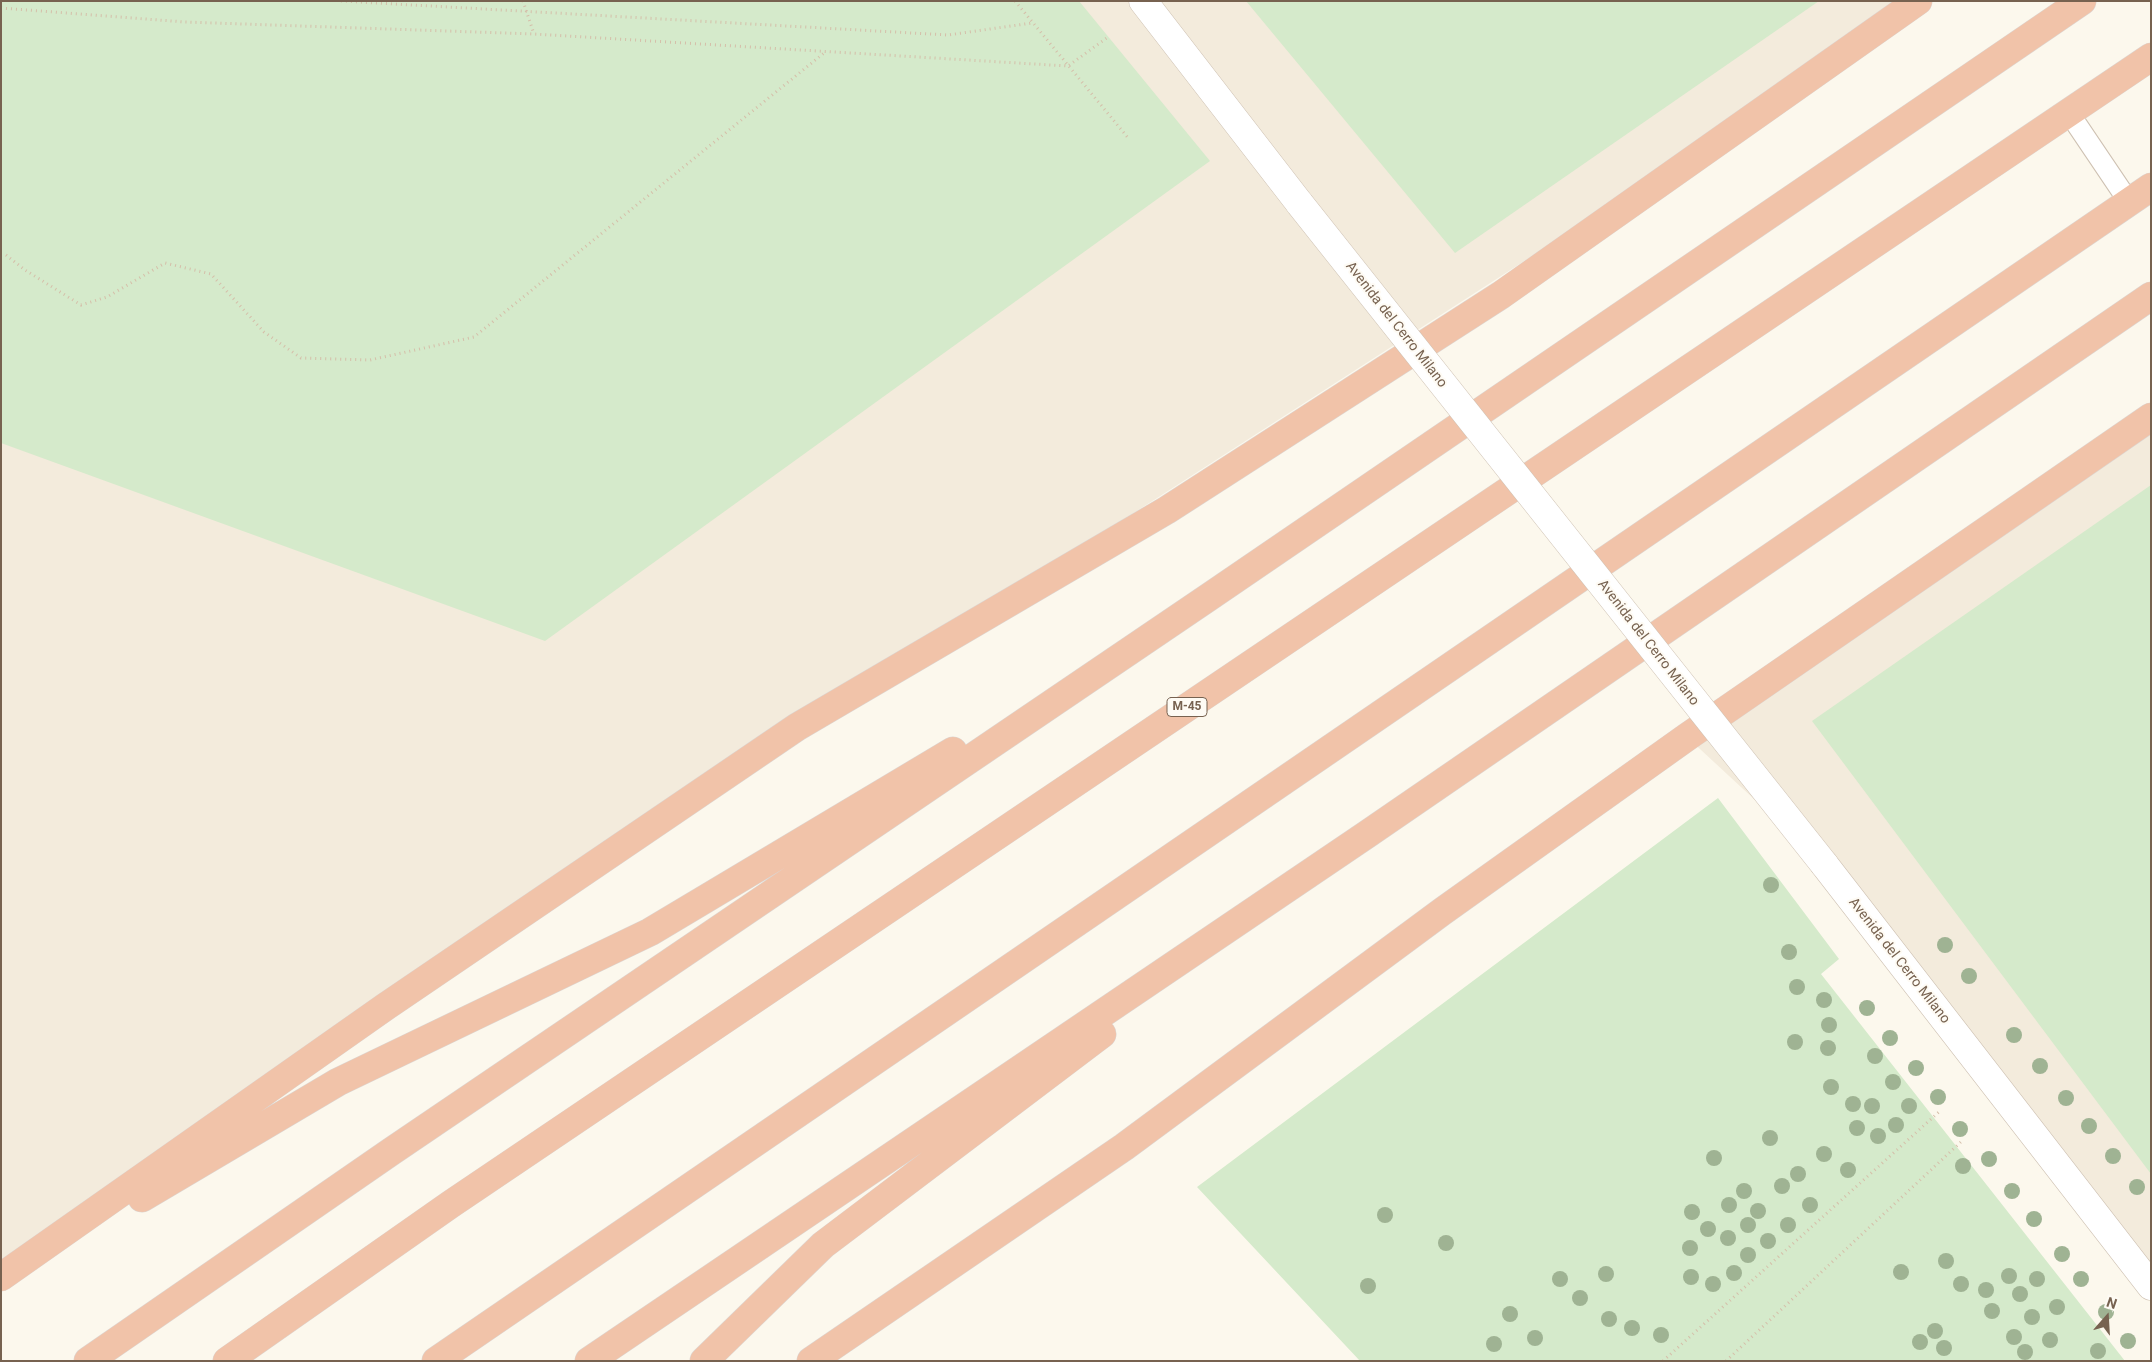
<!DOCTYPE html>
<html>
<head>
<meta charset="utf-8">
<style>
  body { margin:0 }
  #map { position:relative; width:2152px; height:1362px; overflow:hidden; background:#fcf8ed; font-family:Roboto,sans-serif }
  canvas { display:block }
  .frame { position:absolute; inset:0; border:2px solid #776250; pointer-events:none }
  .north { position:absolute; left:2082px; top:1292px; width:50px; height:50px; -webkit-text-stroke:4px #fefbf4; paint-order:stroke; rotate:19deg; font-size:14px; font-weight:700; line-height:20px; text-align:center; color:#776250 }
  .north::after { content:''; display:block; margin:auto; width:18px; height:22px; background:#776250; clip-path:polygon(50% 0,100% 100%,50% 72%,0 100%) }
</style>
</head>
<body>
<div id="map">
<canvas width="2152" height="1362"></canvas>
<div class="frame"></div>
<div class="north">N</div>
</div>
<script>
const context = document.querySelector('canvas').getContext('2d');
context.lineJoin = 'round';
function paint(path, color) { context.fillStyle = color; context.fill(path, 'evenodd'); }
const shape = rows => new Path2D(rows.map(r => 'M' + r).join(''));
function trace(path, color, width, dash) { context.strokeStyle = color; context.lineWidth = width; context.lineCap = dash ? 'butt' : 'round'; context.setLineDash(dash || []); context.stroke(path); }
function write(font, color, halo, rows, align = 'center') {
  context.font = font + ' Roboto,sans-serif'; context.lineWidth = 4; context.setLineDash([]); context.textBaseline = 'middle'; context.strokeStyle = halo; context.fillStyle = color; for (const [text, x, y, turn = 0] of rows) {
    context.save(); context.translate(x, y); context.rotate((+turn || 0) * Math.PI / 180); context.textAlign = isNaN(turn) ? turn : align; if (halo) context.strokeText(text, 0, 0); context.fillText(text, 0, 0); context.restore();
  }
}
paint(shape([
  [1,1,1917,1,1825,67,1154,500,797,727,1,1277],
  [2151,426,2151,1286,1824,864,1687,737]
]), '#f3ebdc');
paint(shape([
  [1,1,1079,1,1210,161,545,641,1,443],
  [1246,1,1819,1,1455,253],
  [2151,485,2151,1174,1812,721],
  [1718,798,1839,959,1821,974,2125,1361,1360,1361,1197,1187]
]), '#d5eacb');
const service = shape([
  [2069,113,2129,202]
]);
const minor = shape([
  [1143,1,1300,204],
  [1824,864,2151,1286]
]);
const motorway = shape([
  [142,1198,338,1082,650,932,953,751],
  [1,1277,385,1007,797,727,1167,510,1501,295,1918,1],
  [88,1361,392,1151,1209,597,2082,1],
  [227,1361,451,1204,2151,57],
  [436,1361,2151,187],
  [589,1361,1366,835,2151,296],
  [704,1361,823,1245,1102,1034],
  [811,1361,1124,1147,1443,911,1687,737,2151,417]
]);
trace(service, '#cec1b2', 22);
trace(minor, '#cec1b2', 29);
trace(motorway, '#dcd6d2', 29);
trace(shape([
  [341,1,948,35,1032,23],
  [523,1,534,34],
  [1015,1,1129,139],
  [1,8,185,22,534,34,1068,66,1108,37],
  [1,255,6,255,25,270,81,305,107,297,165,263,211,274,264,332,301,358,370,360,474,337,824,53],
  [1663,1361,1940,1111],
  [1726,1361,1963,1140]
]), '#d5bea9', 3, [1, 4]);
trace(service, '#fff', 20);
trace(minor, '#fff', 28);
trace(motorway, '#f1c3a9', 28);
const minorBridge = shape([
  [1300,204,1824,864]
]);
trace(minorBridge, '#cec1b2', 29, []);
trace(minorBridge, '#fff', 28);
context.fillStyle = '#9fb393';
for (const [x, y] of [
  [1771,885],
  [1945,945],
  [1789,952],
  [1969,976],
  [1797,987],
  [1824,1000],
  [1867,1008],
  [1829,1025],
  [2014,1035],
  [1890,1038],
  [1795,1042],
  [1828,1048],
  [1875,1056],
  [2040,1066],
  [1916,1068],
  [1893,1082],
  [1831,1087],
  [1938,1097],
  [2066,1098],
  [1853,1104],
  [1872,1106],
  [1909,1106],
  [1896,1125],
  [2089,1126],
  [1857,1128],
  [1960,1129],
  [1878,1136],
  [1770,1138],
  [1824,1154],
  [2113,1156],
  [1714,1158],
  [1989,1159],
  [1963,1166],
  [1848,1170],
  [1798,1174],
  [1782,1186],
  [2137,1187],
  [1744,1191],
  [2012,1191],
  [1729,1205],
  [1810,1205],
  [1758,1211],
  [1692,1212],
  [1385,1215],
  [2034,1219],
  [1748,1225],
  [1788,1225],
  [1708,1229],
  [1728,1238],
  [1768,1241],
  [1446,1243],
  [1690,1248],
  [2062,1254],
  [1748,1255],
  [1946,1261],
  [1901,1272],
  [1734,1273],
  [1606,1274],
  [2009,1276],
  [1691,1277],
  [1560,1279],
  [2037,1279],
  [2081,1279],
  [1713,1284],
  [1961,1284],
  [1368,1286],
  [1986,1290],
  [2020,1294],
  [1580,1298],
  [2057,1307],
  [1992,1311],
  [2106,1312],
  [1510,1314],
  [2032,1317],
  [1609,1319],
  [1632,1328],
  [1935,1331],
  [1661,1335],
  [2014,1337],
  [1535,1338],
  [2050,1340],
  [2128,1341],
  [1920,1342],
  [1494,1344],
  [1944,1348],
  [2098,1351],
  [2025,1352]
]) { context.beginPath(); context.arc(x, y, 8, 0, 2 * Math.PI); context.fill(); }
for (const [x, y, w] of [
  [1187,707,40]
]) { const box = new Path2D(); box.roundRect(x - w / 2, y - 9.5, w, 19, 4); context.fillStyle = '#fefbf4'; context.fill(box); trace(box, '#776250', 1); }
write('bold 12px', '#776250', null, [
  ["M-45",1187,707]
]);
write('14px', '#776250', '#fefbf4', [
  ["Avenida del Cerro Milano",1396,325,52],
  ["Avenida del Cerro Milano",1648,643,52],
  ["Avenida del Cerro Milano",1899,961,52]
]);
</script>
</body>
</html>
